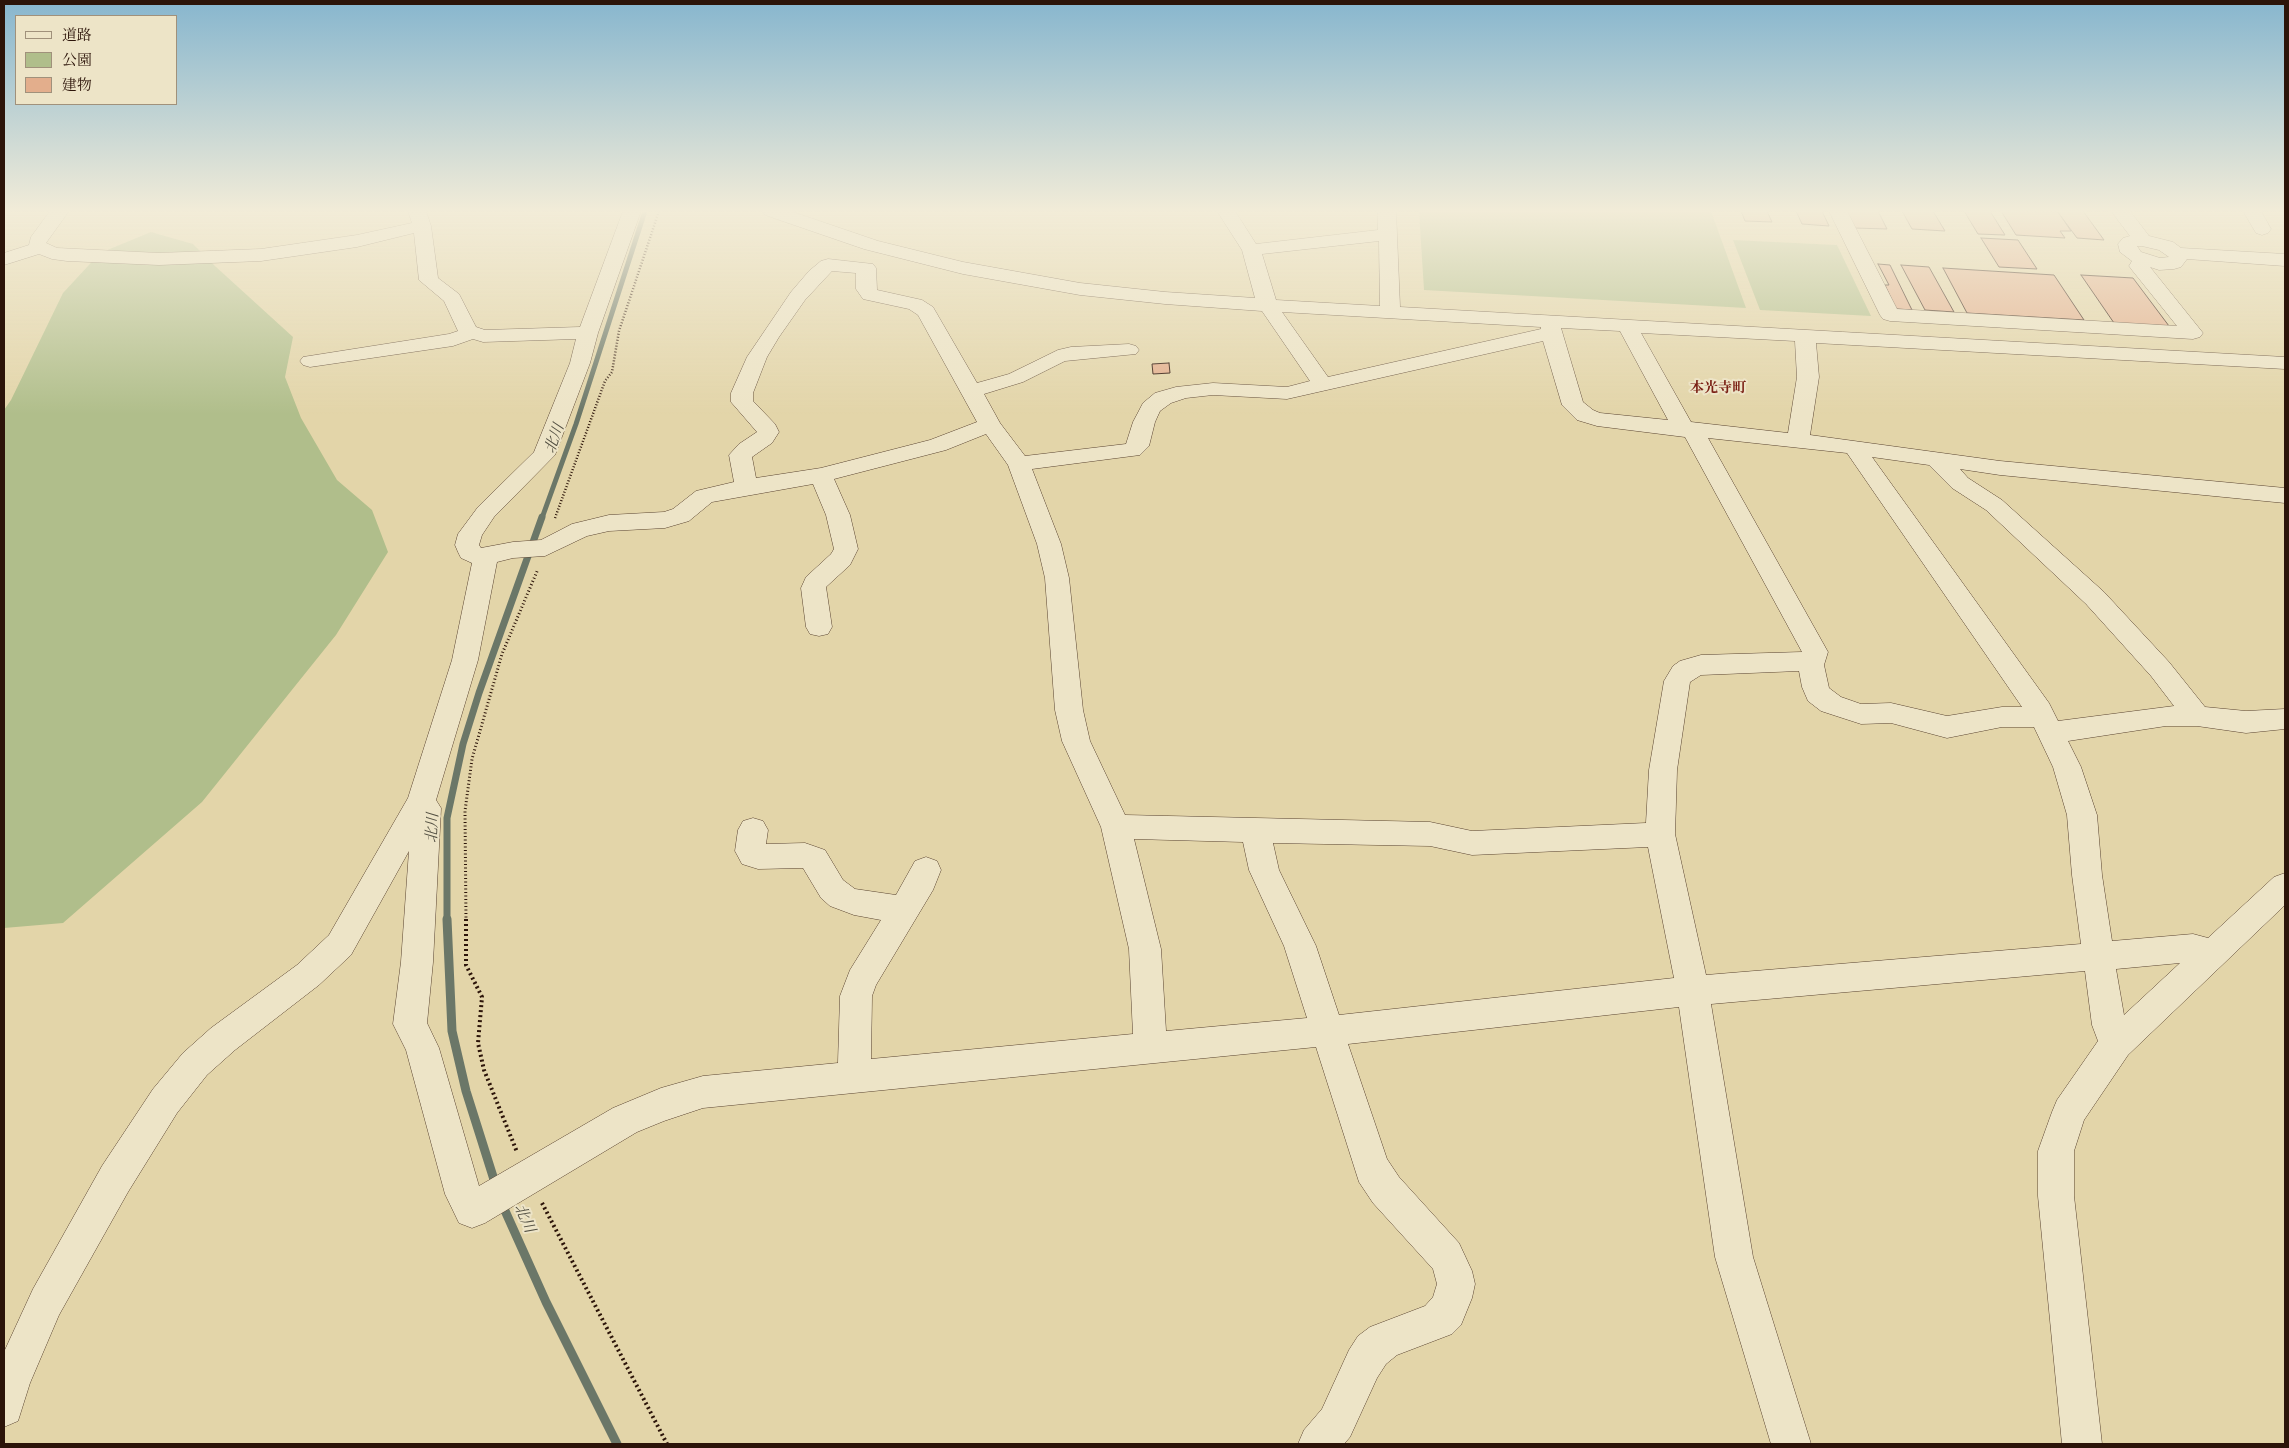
<!DOCTYPE html>
<html>
<head>
<meta charset="utf-8">
<style>
  body { margin:0 }
  #map { position:relative; width:2289px; height:1448px; overflow:hidden; background:#e3d5a9; font-family:Vollkorn,"Noto Serif JP",serif }
  canvas { display:block }
  .frame { position:absolute; inset:0; border:5px solid #2c1409; pointer-events:none }
  .legend { position:absolute; left:15px; top:15px; width:162px; height:90px; box-sizing:border-box; background:#ede4c7; border:1px solid #a0917b; margin:0; padding:6px 9px; list-style:none; font-size:15px; color:#2c1409 }
  .legend li { display:flex; align-items:center; gap:10px; height:25px }
  .legend b { width:25px; border:1px solid #a0917b }
</style>
</head>
<body>
<div id="map">
<canvas width="2289" height="1448"></canvas>
<div class="frame"></div>
<ul class="legend">
<li><b style="height:6px;background:#ede4c7"></b>道路</li>
<li><b style="height:14px;background:#b0be8b"></b>公園</li>
<li><b style="height:14px;background:#e3ae8c"></b>建物</li>
</ul>
</div>
<script>
const context = document.querySelector('canvas').getContext('2d');
context.lineJoin = 'round';
function paint(path, color) { context.fillStyle = color; context.fill(path, 'evenodd'); }
const shape = rows => new Path2D(rows.map(r => 'M' + r).join(''));
function trace(path, color, width, dash) { context.strokeStyle = color; context.lineWidth = width; context.lineCap = dash ? 'butt' : 'round'; context.setLineDash(dash || []); context.stroke(path); }
function write(font, color, halo, rows, align = 'center') {
  context.font = font + ' Vollkorn,"Noto Serif JP",serif'; context.lineWidth = 4; context.setLineDash([]); context.textBaseline = 'middle'; context.strokeStyle = halo; context.fillStyle = color; for (const [text, x, y, turn = 0] of rows) {
    context.save(); context.translate(x, y); context.rotate((+turn || 0) * Math.PI / 180); context.textAlign = isNaN(turn) ? turn : align; if (halo) context.strokeText(text, 0, 0); context.fillText(text, 0, 0); context.restore();
  }
}
paint(shape([
  [1419,211,1711,211,1746,308,1424,290],
  [151,232,193,244,215,266,293,337,285,377,301,418,337,480,372,510,388,552,336,635,202,802,63,923,4,928,4,410,11,400,63,293,100,253],
  [1733,240,1837,245,1871,316,1760,310]
]), '#b0be8b');
trace(shape([
  [542,518,576,424,645,211]
]), '#6b7768', 5);
trace(shape([
  [447,921,447,818,463,744,479,693,542,517]
]), '#6b7768', 7);
trace(shape([
  [447,919,452,1031,466,1091,496,1186],
  [502,1204,546,1302,617,1444]
]), '#6b7768', 9);
const building = shape([
  [1741,211,1767,211,1772,222,1745,221,1741,211],
  [1796,211,1822,211,1829,226,1802,224,1796,211],
  [1846,211,1878,211,1887,229,1854,228,1846,211],
  [1902,211,1933,211,1945,231,1912,229,1902,211],
  [1964,211,1990,211,2005,235,1978,234,1964,211],
  [2001,211,2058,212,2071,231,2060,231,2065,238,2016,235,2001,211],
  [2057,211,2083,211,2104,240,2077,238,2057,211],
  [1981,238,2018,240,2037,269,1999,267,1981,238],
  [1878,264,1890,265,1912,310,1896,309,1885,285,1889,285,1878,264],
  [1901,265,1929,267,1954,312,1925,310,1901,265],
  [1943,268,2054,275,2084,320,1967,313,1943,268],
  [2081,275,2133,278,2169,326,2114,323,2081,275],
  [1169,363,1170,373,1153,374,1152,364,1169,363]
]);
paint(building, '#e3ae8c');
trace(building, '#2c1409', 1);
const minor = shape([
  [50,211,69,211,46,243,57,248,159,253,261,249,357,235,412,223,408,211,426,211,431,226,438,278,459,294,476,327,485,330,580,327,623,211,641,211,598,333,590,363,555,455,494,517,482,535,479,545,481,548,513,542,541,540,572,524,609,515,664,512,673,509,696,491,734,482,729,455,739,444,757,432,731,402,731,393,747,357,791,292,809,271,821,261,828,259,873,264,876,268,877,290,922,300,933,307,977,383,1009,374,1058,350,1071,347,1129,344,1136,346,1139,350,1136,354,1065,361,1023,382,984,394,1000,423,1025,456,1126,444,1133,422,1143,403,1155,393,1176,387,1213,383,1287,387,1310,381,1262,311,1165,304,1080,295,963,274,864,249,765,215,762,211,790,211,878,241,963,262,1080,283,1165,292,1255,298,1242,250,1217,211,1235,211,1256,244,1378,230,1378,211,1396,211,1400,307,2285,357,2285,369,1816,343,1819,377,1810,435,2000,461,2285,488,2285,503,2000,475,1960,469,1968,478,2002,500,2104,592,2169,662,2205,707,2246,711,2285,709,2285,729,2246,733,2197,726,2166,726,2068,741,2081,767,2097,815,2102,875,2112,941,2193,934,2208,938,2274,877,2285,873,2285,905,2128,1055,2084,1120,2074,1151,2074,1196,2102,1444,2062,1444,2038,1196,2038,1151,2052,1112,2057,1100,2098,1041,2092,1025,2085,971,1711,1004,1753,1257,1811,1444,1771,1444,1715,1257,1679,1007,1348,1044,1387,1159,1399,1177,1459,1243,1472,1271,1475,1284,1472,1298,1461,1325,1452,1334,1397,1355,1386,1364,1377,1378,1350,1437,1344,1444,1298,1444,1304,1430,1322,1409,1349,1350,1358,1336,1370,1327,1425,1306,1433,1297,1437,1284,1433,1269,1373,1203,1359,1182,1316,1047,703,1108,664,1121,637,1132,485,1223,472,1228,459,1223,445,1194,406,1050,393,1024,401,962,409,851,351,955,319,985,235,1050,207,1075,177,1113,128,1192,59,1315,30,1383,18,1421,4,1427,4,1352,33,1289,102,1166,153,1089,183,1053,211,1028,297,965,329,935,408,798,452,660,472,563,461,558,458,552,455,545,458,534,478,507,534,452,570,363,576,339,483,342,473,339,453,346,310,367,303,365,300,361,303,357,449,334,458,331,444,301,419,280,414,233,357,247,261,261,159,265,67,261,52,259,39,254,4,265,4,253,29,245,31,237,50,211],
  [1379,241,1380,306,1276,300,1262,254,1379,241],
  [832,271,856,273,856,289,863,299,909,309,918,315,977,422,930,440,821,468,756,478,752,457,772,443,779,432,775,424,753,401,753,393,767,357,779,337,805,300,832,271],
  [1282,312,1541,327,1541,329,1328,377,1282,312],
  [1561,328,1620,331,1668,420,1600,413,1593,410,1583,402,1561,328],
  [1641,333,1795,341,1797,377,1788,433,1691,422,1641,333],
  [1543,341,1562,405,1577,420,1597,426,1685,437,1802,652,1701,655,1680,661,1673,666,1664,681,1649,770,1646,823,1472,831,1430,822,1125,815,1090,741,1083,710,1069,578,1061,544,1032,469,1140,455,1149,446,1155,422,1160,411,1171,403,1186,398,1213,395,1287,399,1543,341],
  [986,434,1008,465,1037,544,1045,578,1055,710,1062,741,1101,827,1129,949,1133,1034,871,1059,872,996,876,985,933,890,941,870,937,861,926,857,915,861,896,895,855,889,843,880,825,850,805,843,766,844,768,830,763,821,753,818,743,821,738,830,735,851,742,864,758,869,803,868,821,898,830,906,854,915,881,920,850,970,840,996,838,1063,703,1076,661,1088,613,1108,479,1186,439,1048,427,1023,433,962,441,808,436,800,478,660,497,562,513,558,545,556,587,536,609,531,665,528,689,521,712,502,813,484,826,515,834,549,831,554,806,577,801,588,806,627,810,634,819,636,828,634,832,627,826,587,850,565,858,549,850,515,834,479,946,450,986,434],
  [1708,438,1847,453,2022,707,2002,707,1947,716,1891,703,1861,704,1841,697,1829,688,1824,665,1828,652,1708,438],
  [1872,457,1929,465,1952,488,1986,510,2086,604,2151,676,2174,706,2058,721,2049,703,1872,457],
  [1799,671,1802,687,1808,701,1821,711,1861,724,1891,723,1947,738,2002,727,2034,727,2053,767,2067,815,2072,875,2081,944,1706,975,1675,834,1677,770,1690,682,1701,675,1799,671],
  [1134,839,1243,842,1249,870,1284,946,1307,1018,1166,1031,1161,949,1134,839],
  [1273,843,1430,846,1472,855,1648,847,1674,978,1339,1015,1316,946,1279,870,1273,843],
  [2180,963,2124,1015,2116,969,2180,963],
  [1829,211,1847,211,1897,309,2177,326,2132,270,2129,266,2132,261,2120,252,2118,244,2123,238,2130,236,2111,211,2130,211,2149,236,2173,242,2181,248,2285,254,2285,266,2187,259,2181,267,2174,269,2159,270,2150,267,2203,333,2200,337,2193,339,1890,321,1883,319,1880,315,1829,211],
  [2137,246,2142,246,2159,250,2169,257,2160,258,2141,252,2137,246],
  [2243,211,2261,211,2271,229,2268,233,2262,235,2256,233,2243,211]
]);
trace(minor, '#5a4431', 1);
trace(shape([
  [555,518,605,381,612,372,619,331,659,211]
]), '#2c1409', 2.5, [1, 2]);
trace(shape([
  [466,921,465,811,472,759,502,654,538,569]
]), '#2c1409', 3, [1, 2.5]);
trace(shape([
  [466,919,466,965,482,997,478,1043,484,1070,517,1152],
  [542,1203,667,1444]
]), '#2c1409', 4, [2, 3]);
paint(minor, '#ede4c7');
const sky = context.createLinearGradient(0, 0, 0, 414);
sky.addColorStop(0, '#87b6ce');
sky.addColorStop(0.51, '#f2ecd8');
sky.addColorStop(1, '#f2ecd800');
context.fillStyle = sky;
context.fillRect(0, 0, 2289, 414);
write('bold 14px', '#7a1f14', '#ede4c7', [
  ["本光寺町",1718,389]
]);
write('italic 15px', '#514e41', '#ede4c7', [
  ["北川",556,439,-70],
  ["北川",434,828,-87],
  ["北川",523,1219,66]
]);
</script>
</body>
</html>
